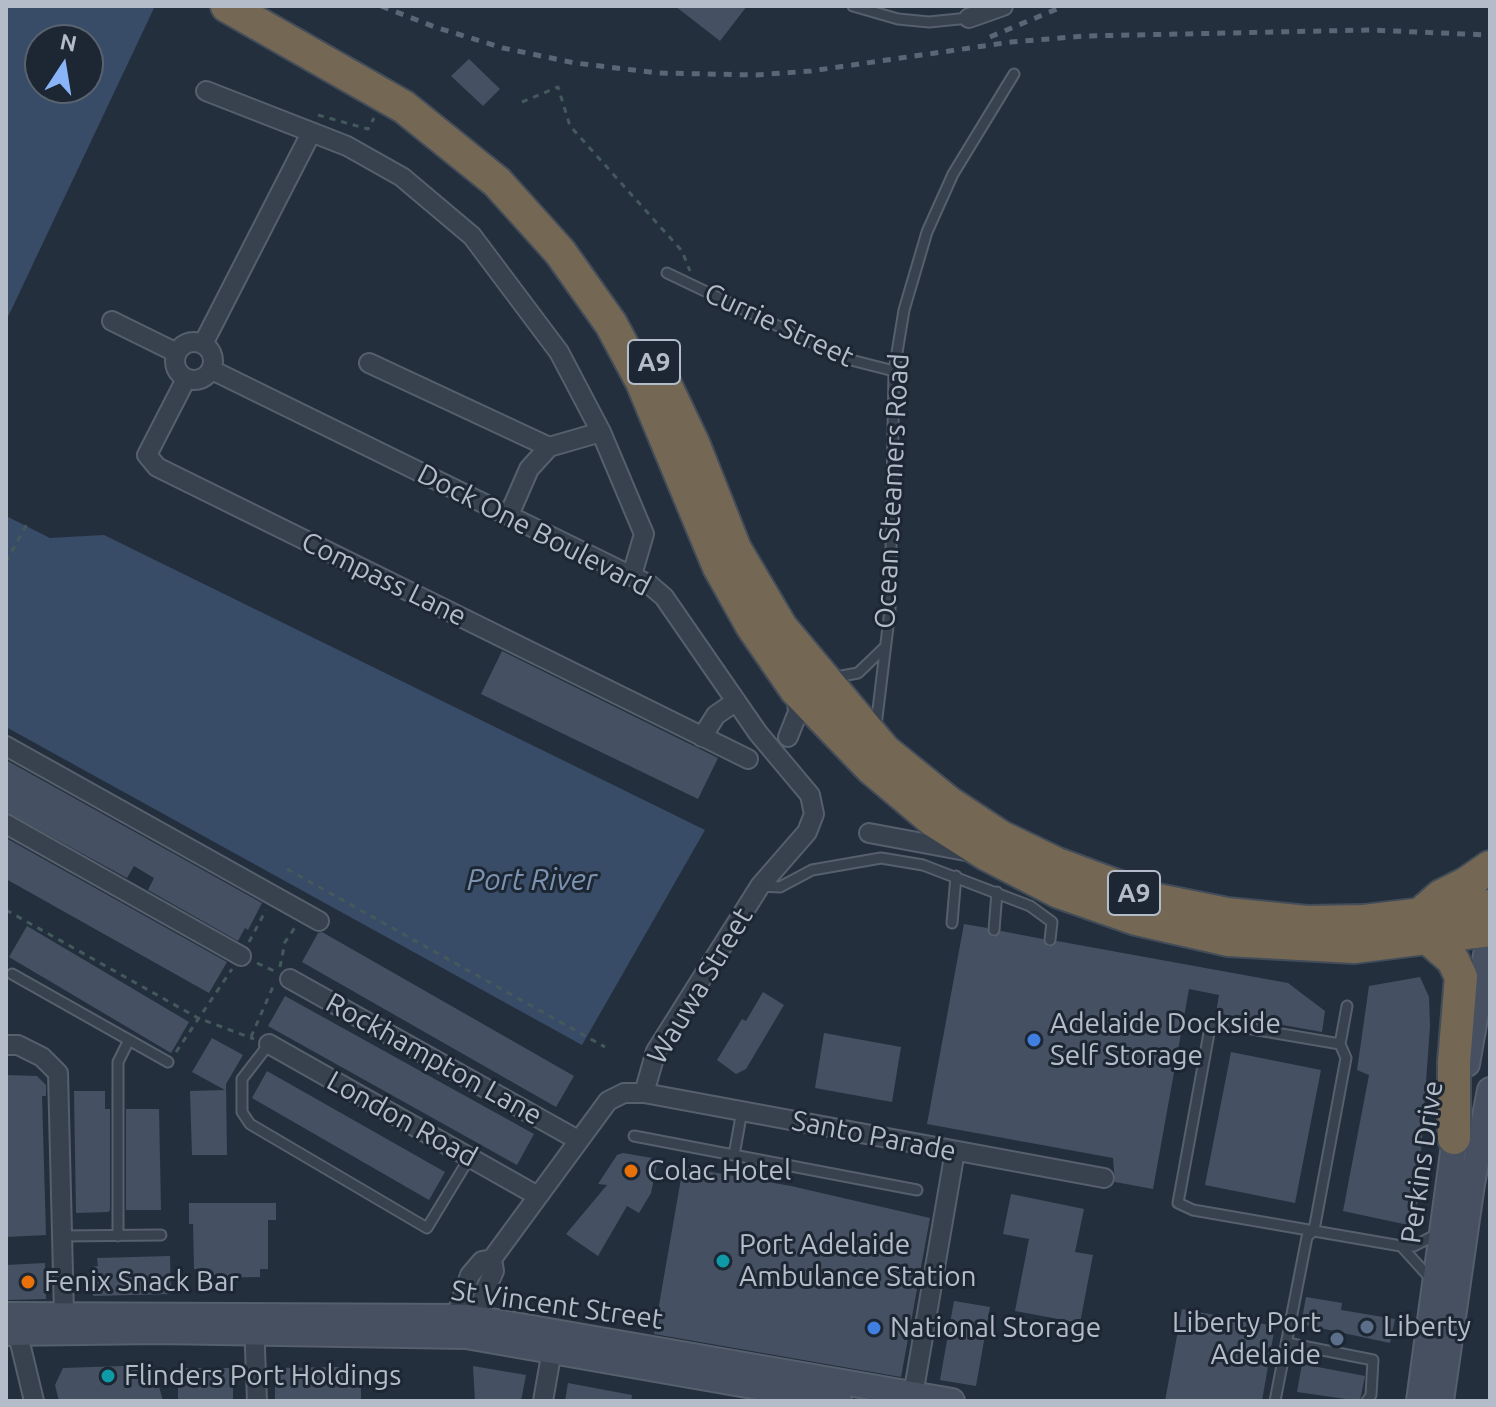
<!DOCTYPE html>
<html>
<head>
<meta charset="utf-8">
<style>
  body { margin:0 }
  #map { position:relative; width:1496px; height:1407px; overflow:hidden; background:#242f3e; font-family:Ubuntu,sans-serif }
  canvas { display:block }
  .frame { position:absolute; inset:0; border:8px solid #b4bcc9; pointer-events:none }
  .north { position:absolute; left:24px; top:24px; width:80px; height:80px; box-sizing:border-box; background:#1d2633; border:2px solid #59626f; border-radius:50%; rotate:12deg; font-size:22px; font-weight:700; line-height:32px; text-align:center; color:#b4bcc9 }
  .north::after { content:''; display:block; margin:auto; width:28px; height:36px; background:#8ab4f8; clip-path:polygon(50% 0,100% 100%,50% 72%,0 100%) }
</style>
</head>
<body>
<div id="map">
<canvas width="1496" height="1407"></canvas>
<div class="frame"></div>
<div class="north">N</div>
</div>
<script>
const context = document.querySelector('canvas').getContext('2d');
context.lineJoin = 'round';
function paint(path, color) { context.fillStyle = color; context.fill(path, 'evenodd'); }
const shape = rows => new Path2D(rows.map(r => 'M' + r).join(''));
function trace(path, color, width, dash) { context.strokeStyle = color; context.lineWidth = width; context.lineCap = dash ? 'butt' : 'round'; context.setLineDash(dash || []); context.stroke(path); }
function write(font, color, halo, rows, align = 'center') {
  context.font = font + ' Ubuntu,sans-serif'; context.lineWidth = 6; context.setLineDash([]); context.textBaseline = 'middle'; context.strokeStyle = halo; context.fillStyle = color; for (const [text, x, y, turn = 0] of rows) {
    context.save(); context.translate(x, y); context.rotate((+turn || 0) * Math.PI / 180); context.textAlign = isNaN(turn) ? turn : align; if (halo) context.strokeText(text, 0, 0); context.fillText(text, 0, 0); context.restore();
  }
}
paint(shape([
  [6,6,155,6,6,321],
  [40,40,88,40,88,88,40,88],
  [6,516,50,538,104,535,705,830,582,1045,6,727]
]), '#394c67');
paint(shape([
  [675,6,747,6,720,41],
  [469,59,500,89,483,106,451,76],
  [502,651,718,758,698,799,481,694],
  [6,760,262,903,248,930,245,928,238,941,148,890,154,878,134,866,127,878,6,812],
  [6,838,227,962,209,993,6,879],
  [964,924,987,928,993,937,1001,931,1043,939,1048,947,1057,941,1288,983,1325,1011,1322,1032,1216,1013,1219,995,1189,989,1153,1189,1115,1182,1113,1158,927,1124],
  [27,926,189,1022,171,1053,9,957],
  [322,932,574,1076,556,1107,302,962,318,933],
  [1420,977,1429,997,1430,1026,1416,1222,1413,1226,1343,1211,1369,1075,1357,1070,1369,986],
  [763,992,784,1005,746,1069,736,1074,717,1060,742,1019,746,1021],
  [285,996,534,1134,517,1165,268,1026],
  [824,1033,901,1047,892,1102,815,1088],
  [212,1038,243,1055,226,1084,227,1155,192,1155,190,1091,225,1090,192,1072],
  [1231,1052,1321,1070,1295,1203,1205,1185],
  [267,1071,445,1172,429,1200,252,1098],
  [6,1075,37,1076,46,1085,46,1096,42,1096,46,1235,6,1237],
  [74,1091,105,1091,105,1109,110,1109,110,1210,108,1212,76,1213],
  [126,1109,159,1109,161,1210,126,1210],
  [623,1153,658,1159,651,1193,639,1213,627,1206,598,1256,566,1234,607,1185,598,1184,617,1155],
  [683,1167,791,1186,930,1218,901,1377,654,1334],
  [1011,1194,1084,1209,1075,1252,1093,1255,1080,1323,1015,1311,1029,1239,1003,1234],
  [189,1203,276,1203,276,1220,268,1220,268,1269,260,1269,260,1277,202,1278,202,1269,194,1269,193,1224,189,1224],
  [170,1256,171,1294,93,1296,92,1267,98,1266,97,1258],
  [45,1263,46,1299,6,1300,6,1265],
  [1306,1297,1342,1303,1341,1310,1395,1319,1390,1343,1301,1324],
  [954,1301,990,1307,976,1386,940,1380],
  [1182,1309,1275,1326,1262,1401,1165,1401],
  [1302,1364,1365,1376,1360,1401,1297,1392],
  [153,1365,163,1401,59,1401,55,1385,63,1368],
  [473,1366,526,1375,521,1401,475,1401],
  [339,1367,361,1370,361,1401,275,1401,275,1368],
  [178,1368,233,1368,233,1401,178,1401],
  [568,1383,632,1395,631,1401,565,1401]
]), '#455162');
const lane = shape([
  [853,6,898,19,929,22,969,18],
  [667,273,847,359,894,371],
  [836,677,858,673,885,647],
  [876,726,890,610,894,371,904,310,927,232,953,174,1014,74],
  [760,886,780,887,812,870,881,858,923,865,1030,906,1052,922,1050,940],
  [952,923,956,876],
  [994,930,997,892],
  [12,974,168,1062],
  [269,1044,242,1079,242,1112,250,1124,427,1228,470,1157],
  [1340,1044,1211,1022,1178,1203,1193,1210,1401,1246,1414,1246,1439,1233],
  [634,1136,917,1190],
  [734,1155,742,1111],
  [62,1236,161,1235],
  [118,1236,118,1062,129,1040],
  [1401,1246,1431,1279],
  [1287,1343,1373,1360,1371,1395,1367,1401],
  [1275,1401,1307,1237,1314,1230,1346,1058,1340,1044,1347,1006]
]);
const street = shape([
  [969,18,1003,6],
  [206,91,347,146,402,177,472,236,559,352,601,432,644,534,632,575],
  [112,321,177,353],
  '175 361a19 19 0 1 1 38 0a19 19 0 1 1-38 0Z',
  [203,344,311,133],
  [369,363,549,447],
  [212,370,650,585,664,597,758,733,810,795,814,814,807,832,760,886,656,1051,644,1093],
  [186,379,147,455,157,467,748,759],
  [509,515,529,469,549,447,601,432],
  [702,737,716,715,735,702],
  [788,737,798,712,796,690],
  [6,746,319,921],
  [6,824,241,956],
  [869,833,971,852],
  [290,979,578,1140],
  [269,1044,536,1195],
  [6,1045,18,1045,42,1057,58,1073,64,1314],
  [468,1317,458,1310,470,1275,482,1261,492,1259,608,1101,624,1093,644,1093,1104,1178],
  [468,1317,480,1312,484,1293,494,1271,492,1259],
  [15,1322,34,1401],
  [254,1323,257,1401],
  [543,1401,552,1350],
  [912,1401,955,1151]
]);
const secondary = shape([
  [1467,1064,1490,932],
  [6,1315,468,1317,952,1401],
  [6,1333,158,1331,466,1336,839,1401],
  [1419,1401,1457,1123],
  [1441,1401,1472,1184,1490,1090]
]);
const highway = shape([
  [227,6,404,107,497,182,560,252,611,324,642,382,719,567,752,626,796,690,871,768,934,821,986,854,1059,892,1136,919,1228,940,1354,947,1490,930],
  [665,384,693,443,735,549,781,627,885,751,948,802,1001,837,1057,864,1152,899,1227,914,1307,922,1364,921,1490,906],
  [1425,910,1441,896,1467,883,1490,867],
  [1430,940,1453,960,1461,977,1454,1062,1454,1138]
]);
trace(lane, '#565f6c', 13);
trace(street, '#565f6c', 22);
trace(secondary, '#565f6c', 28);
trace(highway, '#434c59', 36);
trace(shape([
  [522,102,558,87,570,126,682,251,690,271],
  [318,115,368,129,374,118],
  [6,562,27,524],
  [287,869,605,1047],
  [6,910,198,1018,254,1039],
  [249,942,266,910],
  [257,963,276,972],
  [280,967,285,942,296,926],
  [251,1037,275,982],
  [176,1052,232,969]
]), '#44595c', 3, [6, 6]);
trace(lane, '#38414e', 9);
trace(street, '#38414e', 18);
trace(secondary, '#465061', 24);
trace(highway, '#746855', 32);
trace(shape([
  [381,6,435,27,503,48,575,63,658,73,756,75,811,71,1011,42,1085,36,1370,30,1490,35],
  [990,37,1064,6]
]), '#5a6575', 5, [8, 8]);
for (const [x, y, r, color] of [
  [1034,1040,8,"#3f7fe0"],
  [631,1171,8,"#e8710a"],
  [723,1261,8,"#0f9aa8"],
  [28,1282,8,"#e8710a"],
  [1367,1327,8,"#5c6f8a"],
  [874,1328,8,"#3f7fe0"],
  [1337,1339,8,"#5c6f8a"],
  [108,1376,8,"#0f9aa8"]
]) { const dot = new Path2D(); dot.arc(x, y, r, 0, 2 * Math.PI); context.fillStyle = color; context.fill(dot); trace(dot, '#1d2633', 3); }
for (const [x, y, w] of [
  [654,362,52],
  [1134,893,52]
]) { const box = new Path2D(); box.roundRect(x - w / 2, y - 22, w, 44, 6); context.fillStyle = '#1d2633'; context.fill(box); trace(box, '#b4bcc9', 2); }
write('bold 26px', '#b4bcc9', null, [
  ["A9",654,362],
  ["A9",1134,893]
]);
write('28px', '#b4bcc9', '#1d2633', [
  ["Currie Street",779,325,25],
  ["Ocean Steamers Road",892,491,-87],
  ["Dock One Boulevard",534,530,27],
  ["Compass Lane",384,579,26],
  ["Wauwa Street",700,986,-59],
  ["Rockhampton Lane",434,1059,29],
  ["London Road",402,1119,29],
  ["Santo Parade",874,1136,11],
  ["Perkins Drive",1422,1162,-82],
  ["St Vincent Street",557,1305,8]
]);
write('28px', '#b4bcc9', '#1d2633', [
  ["Adelaide Dockside",1050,1024],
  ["Self Storage",1050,1056],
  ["Colac Hotel",647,1171],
  ["Port Adelaide",739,1245],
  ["Ambulance Station",739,1277],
  ["Fenix Snack Bar",44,1282],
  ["Liberty Port",1321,1323,"right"],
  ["Adelaide",1321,1355,"right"],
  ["Liberty",1383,1327],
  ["National Storage",890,1328],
  ["Flinders Port Holdings",124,1376]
], 'left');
write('italic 30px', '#7c92b1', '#1d2633', [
  ["Port River",532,880]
]);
</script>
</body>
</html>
